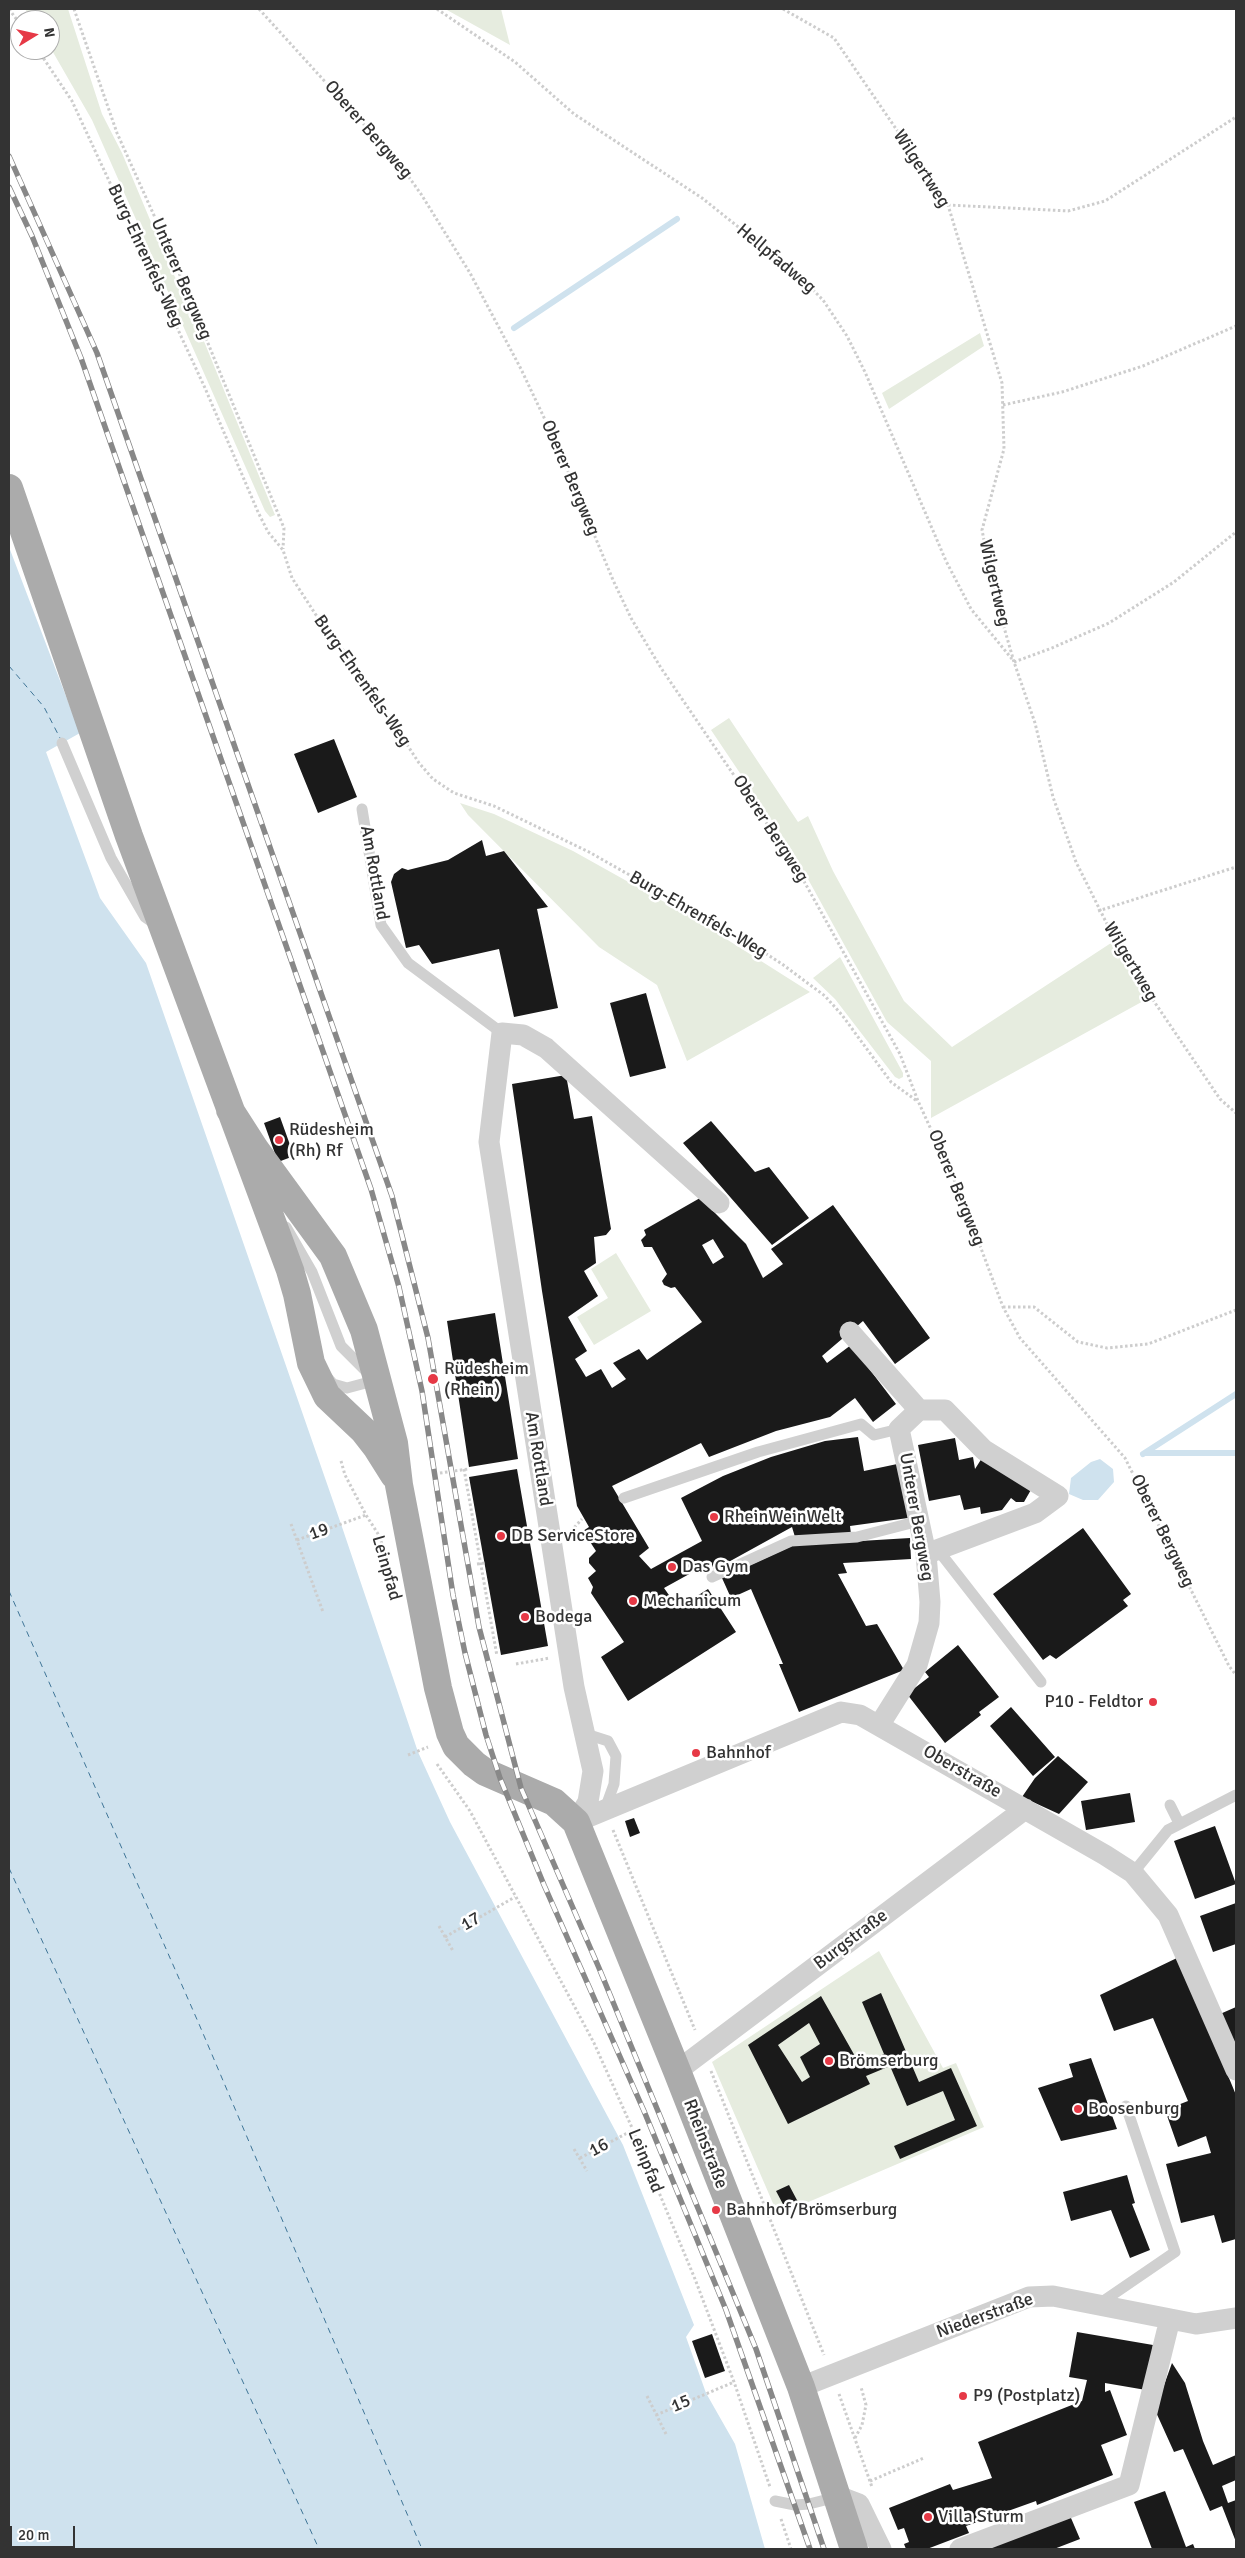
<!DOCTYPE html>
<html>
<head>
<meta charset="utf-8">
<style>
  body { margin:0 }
  #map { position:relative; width:1245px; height:2558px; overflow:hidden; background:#fff; font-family:Signika,sans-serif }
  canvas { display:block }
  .frame { position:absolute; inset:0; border:10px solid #333; pointer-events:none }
  .north { position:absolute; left:10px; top:10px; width:50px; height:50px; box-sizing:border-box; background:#fff; border:1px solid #adadad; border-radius:50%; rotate:81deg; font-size:14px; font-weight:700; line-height:20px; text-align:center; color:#333 }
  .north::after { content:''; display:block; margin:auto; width:18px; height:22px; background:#e63946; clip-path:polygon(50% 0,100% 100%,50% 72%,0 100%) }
  .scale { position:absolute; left:10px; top:2526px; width:65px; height:22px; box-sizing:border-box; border:2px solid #333; border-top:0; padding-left:6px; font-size:15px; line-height:18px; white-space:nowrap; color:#333; -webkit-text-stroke:4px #fff; paint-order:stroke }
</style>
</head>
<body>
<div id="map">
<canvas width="1245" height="2558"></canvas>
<div class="frame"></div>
<div class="north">N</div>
<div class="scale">20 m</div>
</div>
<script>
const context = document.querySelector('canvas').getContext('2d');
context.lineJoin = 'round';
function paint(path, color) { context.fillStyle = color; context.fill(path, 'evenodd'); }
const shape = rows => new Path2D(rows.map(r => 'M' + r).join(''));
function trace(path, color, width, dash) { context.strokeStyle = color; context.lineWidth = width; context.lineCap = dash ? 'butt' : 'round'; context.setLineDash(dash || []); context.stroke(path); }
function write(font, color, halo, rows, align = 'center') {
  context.font = font + ' Signika,sans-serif'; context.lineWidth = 5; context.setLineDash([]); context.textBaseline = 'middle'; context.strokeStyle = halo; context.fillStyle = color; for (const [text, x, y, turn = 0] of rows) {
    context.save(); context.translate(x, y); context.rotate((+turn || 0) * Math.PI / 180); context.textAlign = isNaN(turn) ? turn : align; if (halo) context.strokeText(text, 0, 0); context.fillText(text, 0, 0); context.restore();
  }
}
paint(shape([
  [25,9,68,9,102,114,122,153,169,265,190,307,275,515,270,517,265,511,92,120,50,47,50,20,33,20],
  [445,9,501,9,510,45,447,10],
  [980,333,984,346,889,409,882,393],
  [729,718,798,822,808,816,833,871,904,1001,952,1047,1111,943,1147,999,931,1118,931,1061,887,1022,793,852,711,730],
  [460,803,494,814,573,851,693,918,810,992,687,1061,657,985,599,947,468,815],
  [840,957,903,1073,903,1077,899,1079,895,1077,835,999,813,978],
  [616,1253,651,1311,594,1345,577,1317,608,1298,591,1269],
  [879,1951,943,2068,956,2063,984,2127,778,2215,712,2062]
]), '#e6ecdf');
paint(shape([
  [9,547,80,733,46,752,100,898,146,963,341,1524,418,1752,450,1822,623,2145,694,2325,686,2337,706,2393,735,2444,765,2549,9,2549],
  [1100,1459,1113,1469,1114,1482,1098,1500,1083,1500,1069,1494,1071,1478,1091,1462]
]), '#cfe2ee');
trace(shape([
  [514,328,677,219],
  [1145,1453,1236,1453],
  [1143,1454,1236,1394]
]), '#cfe2ee', 6);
trace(shape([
  [9,666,44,707,60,738],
  [9,1591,199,2024,422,2549],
  [9,1868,319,2549]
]), '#3f7597', 1, [6, 5]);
paint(shape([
  [334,739,357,797,318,813,294,754],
  [482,840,486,856,504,851,548,907,537,909,558,1008,514,1017,499,949,432,964,419,945,406,948,391,882,394,874,402,868,408,870,448,860],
  [646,993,666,1068,630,1077,610,1003],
  [566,1075,574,1119,592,1116,611,1229,606,1235,594,1237,596,1263,584,1271,598,1296,568,1317,587,1351,575,1359,586,1377,601,1369,612,1388,626,1379,613,1363,639,1349,647,1360,702,1322,675,1287,671,1288,664,1285,662,1281,667,1274,652,1247,644,1247,641,1240,646,1235,644,1230,700,1198,746,1244,763,1278,783,1264,771,1249,833,1205,930,1338,895,1364,863,1321,822,1356,827,1363,851,1345,896,1404,873,1422,855,1398,830,1417,776,1431,709,1457,701,1443,612,1486,649,1548,639,1556,651,1569,702,1541,681,1498,723,1476,771,1457,825,1441,858,1437,864,1471,902,1463,908,1518,850,1526,851,1534,795,1537,792,1527,714,1570,711,1562,664,1588,678,1608,708,1589,736,1632,628,1701,601,1657,624,1642,591,1593,593,1587,588,1578,596,1571,589,1563,589,1558,596,1551,583,1531,589,1527,577,1506,542,1291,512,1084],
  [713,1239,724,1257,713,1264,702,1245],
  [280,1117,294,1156,278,1162,264,1123],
  [711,1121,755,1172,769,1167,809,1218,772,1245,683,1143],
  [495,1313,518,1459,469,1467,447,1321],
  [955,1438,959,1460,973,1457,975,1469,982,1458,1032,1488,1024,1502,1016,1502,1011,1498,1002,1510,981,1514,980,1507,964,1510,960,1495,929,1501,918,1445],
  [517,1469,548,1646,501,1655,469,1477],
  [1083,1528,1131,1594,1123,1600,1128,1606,1056,1659,1050,1655,1043,1660,993,1594],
  [910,1538,911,1559,843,1563,847,1573,838,1574,866,1626,877,1624,904,1670,799,1712,779,1664,783,1664,751,1589,731,1598,722,1578,794,1545],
  [958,1645,999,1697,979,1712,981,1715,945,1743,907,1694,929,1677,925,1672],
  [1011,1707,1055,1757,1033,1776,990,1726],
  [1058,1756,1088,1782,1059,1814,1022,1797,1035,1778],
  [1130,1793,1135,1822,1086,1830,1081,1801],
  [634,1818,640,1833,630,1837,625,1821],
  [1215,1826,1236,1884,1195,1899,1174,1841],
  [1236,1903,1236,1944,1213,1952,1200,1916],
  [1179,1957,1236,2095,1236,2239,1222,2243,1214,2215,1181,2223,1166,2164,1211,2153,1206,2136,1178,2147,1165,2110,1188,2101,1153,2018,1114,2031,1100,1995],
  [881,1993,919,2082,951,2068,977,2126,900,2159,894,2146,955,2120,943,2091,907,2106,890,2066,866,2076,870,2084,788,2124,748,2045,821,1996,860,2065,884,2054,862,2002],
  [809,2023,820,2044,800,2057,810,2077,802,2082,778,2045],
  [1236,2007,1236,2047,1220,2014],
  [1091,2058,1117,2129,1061,2141,1038,2088,1073,2077,1069,2064],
  [1127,2175,1135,2203,1132,2204,1150,2250,1130,2258,1111,2210,1071,2221,1063,2192],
  [789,2185,798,2202,785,2208,776,2191],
  [1077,2332,1153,2345,1146,2390,1105,2383,1105,2392,1110,2390,1127,2435,1101,2445,1113,2475,1037,2505,1036,2501,966,2526,969,2533,927,2549,906,2549,904,2544,909,2542,904,2528,898,2530,889,2508,950,2484,953,2490,992,2478,978,2442,1082,2401,1087,2380,1069,2377],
  [712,2334,725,2371,705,2378,692,2341],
  [1172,2363,1185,2383,1203,2441,1213,2465,1236,2455,1236,2480,1222,2486,1228,2503,1236,2500,1236,2542,1222,2506,1210,2511,1183,2449,1174,2452,1155,2410],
  [1165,2491,1186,2547,1193,2544,1195,2549,1152,2549,1134,2502],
  [1068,2511,1080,2539,1054,2549,970,2549]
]), '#1a1a1a');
trace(shape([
  [9,9,20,24],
  [74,9,117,133,170,251,284,528,283,549],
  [259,9,398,162,421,194,470,273,521,369,557,445,613,580,631,618,661,668,795,865,900,1054,918,1101,961,1195,1003,1307,1020,1338,1125,1458,1229,1666,1236,1675],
  [437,9,515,62,574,114,702,198,796,273,823,300,847,336,865,372,946,561,971,609,1012,659],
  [783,9,834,38,948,205,1002,383,1004,449,982,530,995,596,1014,662,1035,723,1053,797,1076,862,1122,954,1220,1099,1236,1113],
  [38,50,72,101,205,388,258,512,268,532,283,550,292,578,316,615,359,671,419,763,433,779,454,793,494,806,589,852,751,944,782,964,825,996,842,1015,891,1082,917,1101],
  [948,205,1068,211,1105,201,1236,117],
  [1003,405,1062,392,1143,366,1236,326],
  [1014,662,1052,648,1109,623,1174,582,1236,532],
  [1098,911,1236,867],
  [1003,1307,1034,1307,1078,1342,1107,1348,1148,1344,1236,1310],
  [341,1461,345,1475,366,1515,380,1537,388,1567],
  [464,1469,497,1656],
  [440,1473,468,1469],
  [291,1524,323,1612],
  [571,1531,582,1519],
  [297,1540,366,1515],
  [477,1564,485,1563],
  [516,1664,550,1658],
  [408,1755,428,1747],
  [437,1764,470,1811,594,2043,633,2130,695,2279,734,2382,770,2487],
  [613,1830,695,2030],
  [439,1926,453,1951],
  [445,1937,515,1897],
  [711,2071,824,2355],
  [574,2149,587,2171],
  [580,2158,633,2130],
  [839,2394,872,2487],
  [647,2396,667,2436],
  [656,2415,734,2382],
  [855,2438,862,2425,866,2405,861,2387],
  [870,2481,924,2458],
  [781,2519,791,2549]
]), '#cdcdcd', 3, [2.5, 2.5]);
trace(shape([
  [62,743,111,858,145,917,155,924],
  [362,809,381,925,408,963,502,1033],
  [286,1227,312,1272,341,1346,369,1374],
  [327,1377,333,1384,347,1388,377,1380],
  [624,1498,758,1452,861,1424,874,1435,899,1429],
  [938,1550,1041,1682],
  [712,1577,791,1541,857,1537,919,1521],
  [583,1733,608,1741,616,1756,614,1784,605,1809],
  [1170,1805,1179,1823],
  [1133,1873,1168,1830,1236,1795],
  [1099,2304,1175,2252,1126,2106],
  [775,2501,795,2505,809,2504,837,2497]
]), '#d0d0d0', 11);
trace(shape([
  [850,1332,919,1410,899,1429,926,1554,930,1602,929,1623,917,1665,880,1724],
  [919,1410,945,1410,984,1450,1058,1496,1035,1513,926,1554],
  [576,1822,588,1802,593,1771,574,1687,489,1142,502,1033,523,1035,546,1048,719,1203],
  [576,1822,841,1712,860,1715,1105,1855,1133,1873,1168,1915,1236,2070],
  [677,2071,1025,1809],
  [801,2387,1029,2297,1053,2296,1196,2324,1236,2318],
  [838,2496,859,2504,881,2549],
  [960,2549,1129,2485,1170,2319]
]), '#d0d0d0', 21);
trace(shape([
  [9,488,129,836,290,1270,297,1294,311,1363,327,1396,363,1430,377,1448,394,1475],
  [230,1110,255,1149,333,1256,364,1330,394,1443,399,1485,438,1688,450,1733,456,1746,474,1764,485,1772,554,1802,576,1822,677,2071,801,2387,854,2549]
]), '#ababab', 28);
const rail = shape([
  [9,156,97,353,392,1196,428,1338,479,1627,521,1788,599,1968,756,2349,824,2549],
  [9,187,32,236,81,358,371,1189,399,1287,422,1391,453,1595,465,1653,486,1735,500,1778,544,1885,644,2111,726,2310,810,2549]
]);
trace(rail, '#888', 5.5);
trace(rail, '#fff', 4, [11]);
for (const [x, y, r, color] of [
  [279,1140,5,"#e63946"],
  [433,1379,6,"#e63946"],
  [714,1517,5,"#e63946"],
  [501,1536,5,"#e63946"],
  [672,1567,5,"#e63946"],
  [633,1601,5,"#e63946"],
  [525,1617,5,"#e63946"],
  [1153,1702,5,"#e63946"],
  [696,1753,5,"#e63946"],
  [829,2061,5,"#e63946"],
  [1078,2109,5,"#e63946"],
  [716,2210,5,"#e63946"],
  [963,2396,5,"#e63946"],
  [928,2517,5,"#e63946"]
]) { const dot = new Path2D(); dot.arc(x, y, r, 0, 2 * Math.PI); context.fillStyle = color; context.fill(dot); trace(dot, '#fff', 2); }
write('18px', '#333', '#fff', [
  ["Oberer Bergweg",368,130,49],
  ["Wilgertweg",921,169,57],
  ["Burg-Ehrenfels-Weg",145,256,65],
  ["Hellpfadweg",776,259,40],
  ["Unterer Bergweg",181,279,67],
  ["Oberer Bergweg",570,478,67],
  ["Wilgertweg",994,583,77],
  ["Burg-Ehrenfels-Weg",362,681,55],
  ["Oberer Bergweg",770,829,57],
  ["Am Rottland",374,873,80],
  ["Burg-Ehrenfels-Weg",698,915,30],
  ["Wilgertweg",1130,962,59],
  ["Oberer Bergweg",956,1188,68],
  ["Am Rottland",538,1459,81],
  ["Unterer Bergweg",916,1517,80],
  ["Oberer Bergweg",1162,1531,64],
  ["19",319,1532,-19],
  ["Leinpfad",386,1568,74],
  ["Oberstraße",962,1772,30],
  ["17",471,1922,-30],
  ["Burgstraße",851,1940,-37],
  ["Rheinstraße",705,2144,69],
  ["16",599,2148,-28],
  ["Leinpfad",645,2161,68],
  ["Niederstraße",985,2316,-20],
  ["15",681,2404,-23]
]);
write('18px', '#333', '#fff', [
  ["Rüdesheim",289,1130],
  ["(Rh) Rf",289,1151],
  ["Rüdesheim",444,1369],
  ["(Rhein)",444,1390],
  ["RheinWeinWelt",724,1517],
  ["DB ServiceStore",511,1536],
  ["Das Gym",682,1567],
  ["Mechanicum",643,1601],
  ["Bodega",535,1617],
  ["P10 - Feldtor",1143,1702,"right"],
  ["Bahnhof",706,1753],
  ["Brömserburg",839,2061],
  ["Boosenburg",1088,2109],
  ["Bahnhof/Brömserburg",726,2210],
  ["P9 (Postplatz)",973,2396],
  ["Villa Sturm",938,2517]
], 'left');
</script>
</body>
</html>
